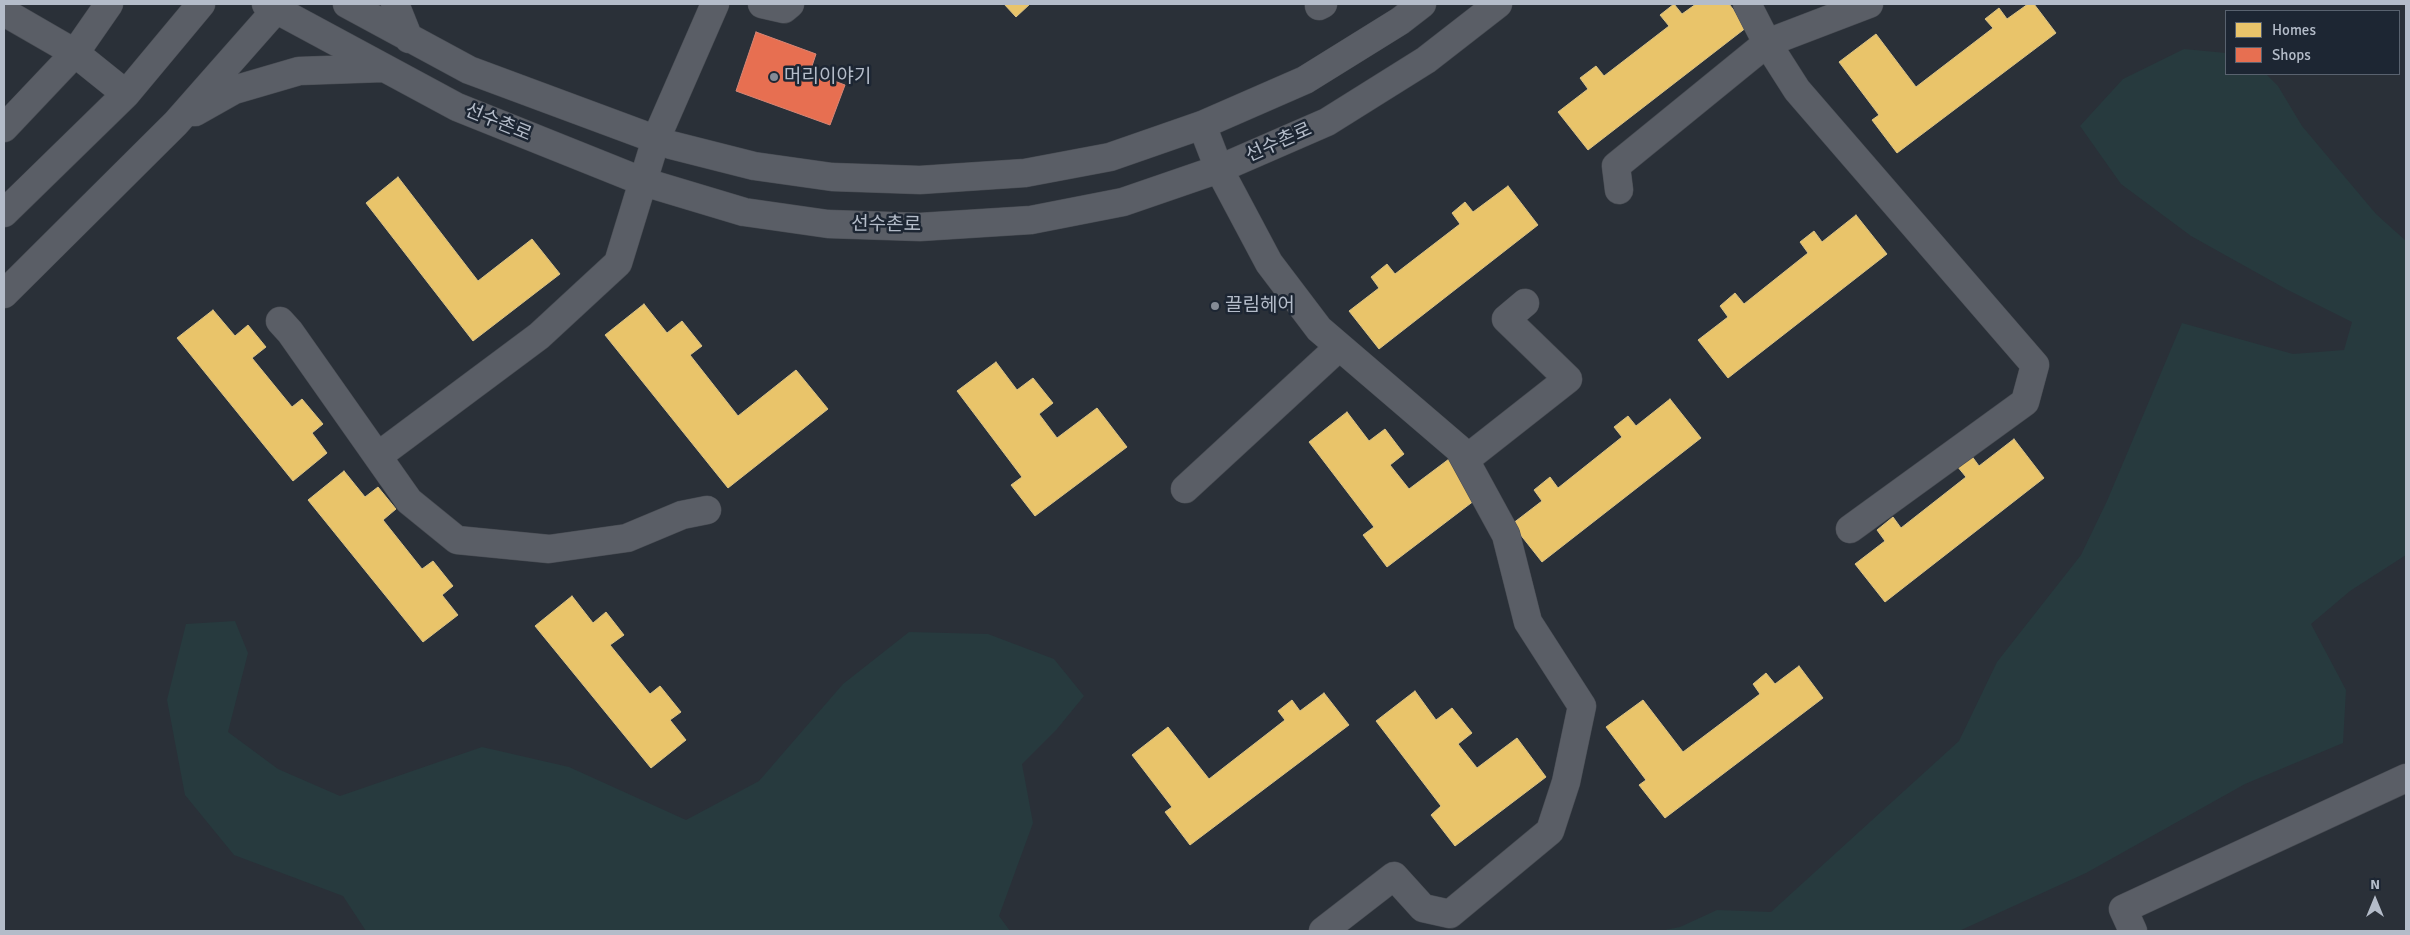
<!DOCTYPE html>
<html>
<head>
<meta charset="utf-8">
<style>
  body { margin:0 }
  #map { position:relative; width:2410px; height:935px; overflow:hidden; background:#2a3038; font-family:Signika,sans-serif }
  canvas { display:block }
  .frame { position:absolute; inset:0; border:5px solid #b4bcc9; pointer-events:none }
  .legend { position:absolute; left:2225px; top:10px; width:175px; height:65px; box-sizing:border-box; background:#1d2633; border:1px solid #59626f; margin:0; padding:6px 9px; list-style:none; font-size:15px; color:#b4bcc9 }
  .legend li { display:flex; align-items:center; gap:10px; height:25px }
  .legend b { width:25px; border:1px solid #59626f }
  .north { position:absolute; left:2350px; top:875px; width:50px; height:50px; -webkit-text-stroke:4px #1d2633; paint-order:stroke; rotate:0deg; font-size:14px; font-weight:700; line-height:20px; text-align:center; color:#b4bcc9 }
  .north::after { content:''; display:block; margin:auto; width:18px; height:22px; background:#b4bcc9; clip-path:polygon(50% 0,100% 100%,50% 72%,0 100%) }
</style>
</head>
<body>
<div id="map">
<canvas width="2410" height="935"></canvas>
<div class="frame"></div>
<ul class="legend">
<li><b style="height:14px;background:#e9c46a"></b>Homes</li>
<li><b style="height:14px;background:#e76f51"></b>Shops</li>
</ul>
<div class="north">N</div>
</div>
<script>
const context = document.querySelector('canvas').getContext('2d');
context.lineJoin = 'round';
function paint(path, color) { context.fillStyle = color; context.fill(path, 'evenodd'); }
const shape = rows => new Path2D(rows.map(r => 'M' + r).join(''));
function trace(path, color, width, dash) { context.strokeStyle = color; context.lineWidth = width; context.lineCap = dash ? 'butt' : 'round'; context.setLineDash(dash || []); context.stroke(path); }
function write(font, color, halo, rows, align = 'center') {
  context.font = font + ' Signika,"Noto Sans KR",sans-serif'; context.lineWidth = 5; context.setLineDash([]); context.textBaseline = 'middle'; context.strokeStyle = halo; context.fillStyle = color; for (const [text, x, y, turn = 0] of rows) {
    context.save(); context.translate(x, y); context.rotate((+turn || 0) * Math.PI / 180); context.textAlign = isNaN(turn) ? turn : align; if (halo) context.strokeText(text, 0, 0); context.fillText(text, 0, 0); context.restore();
  }
}
paint(shape([
  [2184,49,2226,53,2226,74,2266,74,2278,86,2302,126,2376,214,2406,241,2406,555,2350,591,2311,624,2346,690,2343,743,2245,784,2086,873,1959,931,1660,931,1680,927,1717,910,1771,912,1959,741,1997,662,2081,555,2107,501,2182,323,2293,354,2344,350,2352,322,2286,289,2191,236,2121,184,2080,126,2123,79],
  [235,621,248,653,228,732,278,769,340,796,482,747,569,767,686,820,759,781,843,684,909,632,988,634,1054,659,1084,696,1057,729,1022,764,1033,823,999,916,1010,931,366,931,343,896,234,855,185,795,167,700,186,624]
]), '#273a3e');
const homes = shape([
  [1004,4,1030,4,1016,17,1004,4],
  [1674,4,1682,14,1696,4,1729,4,1747,27,1588,150,1558,112,1588,89,1580,78,1596,66,1604,76,1669,26,1660,15,1674,4],
  [2028,4,2034,4,2056,33,1897,153,1872,120,1879,115,1839,62,1876,34,1916,87,1993,28,1985,19,1999,8,2007,19,2028,4],
  [398,177,478,281,532,239,560,274,473,341,366,203,398,177],
  [1508,186,1538,225,1379,349,1349,311,1379,288,1371,277,1387,264,1395,274,1460,224,1452,213,1465,202,1473,212,1508,186],
  [1856,215,1887,254,1728,378,1698,340,1728,317,1720,306,1735,293,1744,304,1808,253,1800,242,1814,231,1822,242,1856,215],
  [644,304,667,333,682,321,702,346,690,355,738,416,796,370,828,409,728,488,605,335,644,304],
  [213,310,235,336,248,325,266,347,252,358,292,407,302,399,323,424,312,433,327,453,293,481,177,338,213,310],
  [996,362,1017,390,1033,378,1053,403,1039,414,1057,438,1097,408,1127,447,1035,516,1011,485,1022,477,957,391,996,362],
  [1670,399,1701,438,1542,562,1512,524,1542,501,1534,490,1550,477,1558,488,1622,437,1614,427,1628,416,1636,426,1670,399],
  [1347,412,1369,441,1385,429,1404,454,1390,465,1409,489,1449,459,1479,497,1387,567,1363,535,1374,527,1309,442,1347,412],
  [2014,439,2044,478,1885,602,1855,564,1885,541,1877,530,1893,517,1901,528,1966,477,1957,466,1971,455,1979,466,2014,439],
  [344,471,365,497,378,487,396,509,383,520,422,569,433,561,453,586,442,595,458,615,423,642,308,500,344,471],
  [572,596,593,623,606,612,624,635,610,645,650,694,660,686,681,712,670,720,686,740,651,768,535,626,572,596],
  [1799,666,1823,698,1665,818,1639,785,1646,780,1606,727,1643,700,1683,752,1760,694,1753,684,1766,673,1775,684,1799,666],
  [1415,691,1436,720,1452,708,1472,733,1458,744,1477,768,1517,738,1546,777,1455,846,1431,815,1441,806,1376,721,1415,691],
  [1324,693,1349,725,1190,845,1165,812,1172,807,1132,755,1168,727,1209,779,1285,720,1278,711,1292,700,1300,711,1324,693]
]);
paint(homes, '#e9c46a');
trace(homes, '#d9c286', 1);
const shops = shape([
  [756,32,816,54,810,72,845,85,830,125,736,91,756,32]
]);
paint(shops, '#e76f51');
trace(shops, '#d88675', 1);
const minor = shape([
  [266,4,457,107,644,182,744,212,828,224,920,227,1031,220,1123,202,1219,169,1327,122,1426,60,1498,4],
  [347,4,469,70,671,145,754,166,832,177,920,180,1025,173,1110,157,1202,125,1305,80,1400,21,1422,4],
  [395,4,409,39],
  [762,4,784,9,790,4],
  [1747,4,1767,43,1797,90,2035,365,2025,402,1850,529],
  [1319,6,1323,4],
  [4,12,75,53,109,4],
  [195,112,234,90,299,71,383,68],
  [1202,125,1219,169,1269,263,1319,329,1459,449,1506,535,1528,622,1582,706,1566,782,1550,831,1450,914,1423,908,1394,876,1323,931],
  [4,128,75,53,126,94],
  [1619,190,1616,166,1767,43,1869,4],
  [4,213,126,94,201,4],
  [4,294,176,123,281,4],
  [280,321,290,332,409,501,457,540,549,549,627,538,682,515,707,510],
  [378,456,539,336,618,263,656,139,715,4],
  [1465,460,1568,379,1506,319,1525,303],
  [1185,489,1339,347],
  [2133,931,2123,909,2406,778]
]);
trace(minor, '#484c53', 29);
trace(minor, '#5a5e66', 28);
for (const [x, y, r, color] of [
  [774,77,5,"#848b96"],
  [1215,306,5,"#848b96"]
]) { const dot = new Path2D(); dot.arc(x, y, r, 0, 2 * Math.PI); context.fillStyle = color; context.fill(dot); trace(dot, '#1d2633', 2); }
write('19px', '#b4bcc9', '#1d2633', [
  ["머리이야기",784,77],
  ["끌림헤어",1225,306]
], 'left');
write('19px', '#b4bcc9', '#1d2633', [
  ["선수촌로",498,123,22],
  ["선수촌로",1279,143,-24],
  ["선수촌로",886,225,1]
]);
</script>
</body>
</html>
